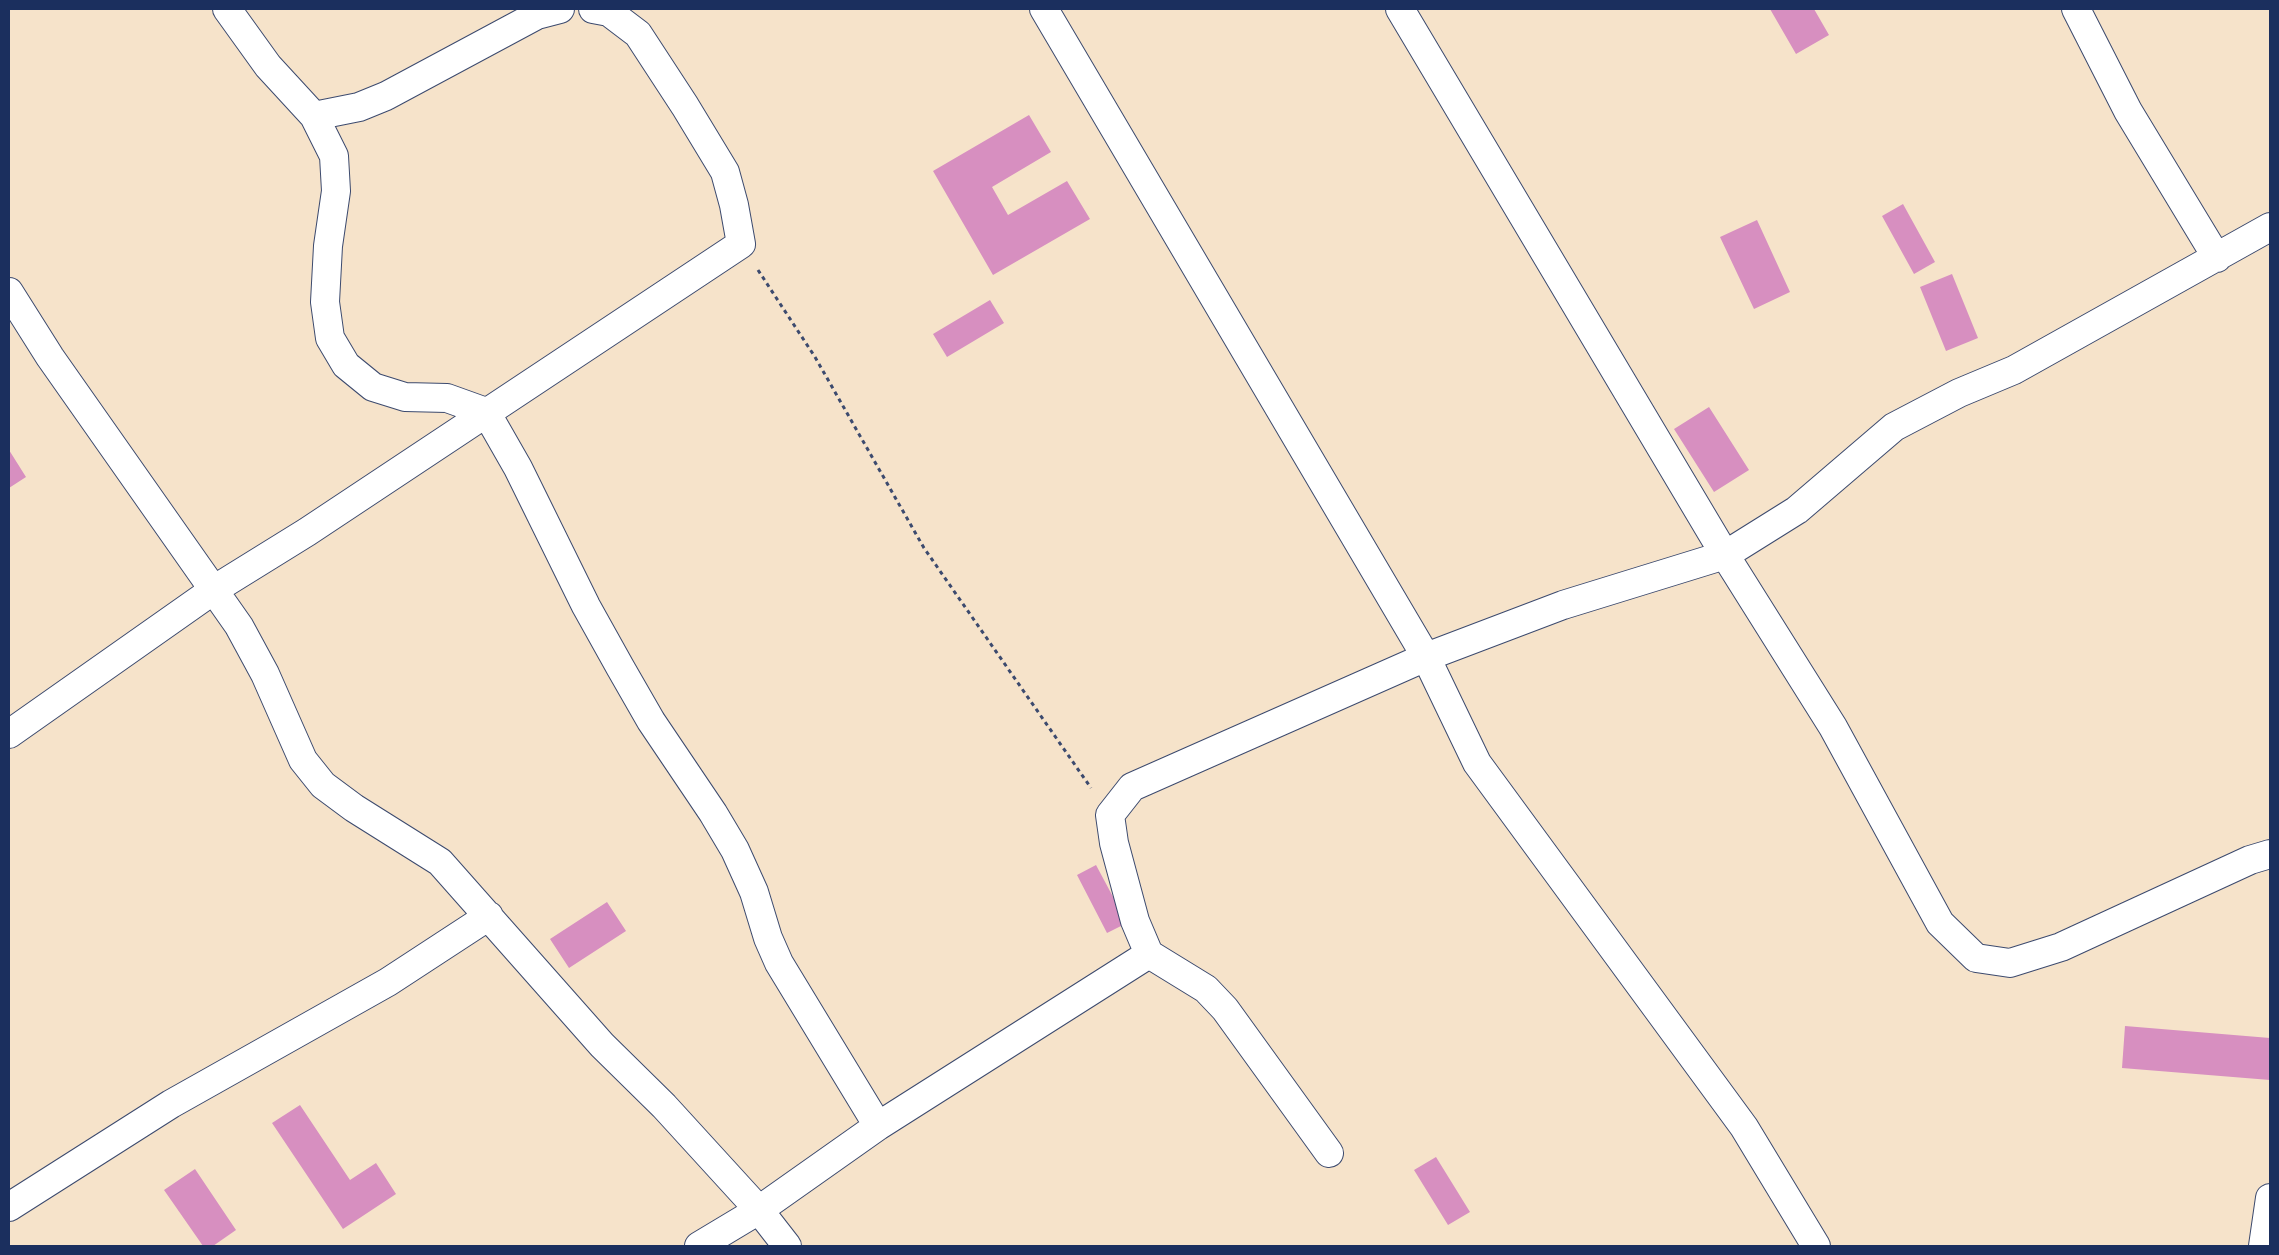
<!DOCTYPE html>
<html>
<head>
<meta charset="utf-8">
<style>
  body { margin:0 }
  #map { position:relative; width:2279px; height:1255px; overflow:hidden; background:#f6e3ca; font-family:"Playpen Sans",sans-serif }
  canvas { display:block }
  .frame { position:absolute; inset:0; border:10px solid #1b2f5e; pointer-events:none }
</style>
</head>
<body>
<div id="map">
<canvas width="2279" height="1255"></canvas>
<div class="frame"></div>
</div>
<script>
const context = document.querySelector('canvas').getContext('2d');
context.lineJoin = 'round';
function paint(path, color) { context.fillStyle = color; context.fill(path, 'evenodd'); }
const shape = rows => new Path2D(rows.map(r => 'M' + r).join(''));
function trace(path, color, width, dash) { context.strokeStyle = color; context.lineWidth = width; context.lineCap = dash ? 'butt' : 'round'; context.setLineDash(dash || []); context.stroke(path); }
paint(shape([
  [1770,9,1814,9,1829,35,1796,54],
  [1029,115,1051,152,992,187,1008,215,1067,181,1090,219,993,275,933,171],
  [1903,204,1935,262,1914,274,1882,216],
  [1757,220,1790,292,1754,309,1720,237],
  [1952,274,1978,338,1946,351,1920,287],
  [990,300,1004,323,947,357,933,334],
  [1709,407,1749,470,1714,492,1674,429],
  [9,450,26,477,9,488],
  [1096,865,1127,923,1107,933,1077,875],
  [607,902,626,931,569,968,550,939],
  [2125,1026,2270,1038,2270,1080,2122,1068],
  [300,1105,350,1180,376,1163,396,1194,343,1229,272,1123],
  [1436,1157,1470,1212,1448,1225,1414,1170],
  [195,1169,236,1230,213,1246,203,1246,164,1190]
]), '#d78fc0');
const minor = shape([
  [227,9,268,66,314,116,359,107,386,96,537,15,560,9],
  [1044,9,1426,657,1477,763,1744,1127,1816,1246],
  [1400,9,1725,555,1833,727,1940,923,1976,958,2010,963,2061,947,2250,860,2270,854],
  [2076,9,2128,111,2217,258],
  [314,116,334,156,336,191,328,246,325,302,330,338,346,365,373,387,405,397,447,398,486,412,518,468,586,606,620,667,651,721,713,813,735,850,754,892,768,938,779,963,878,1126],
  [9,292,50,357,239,626,265,674,303,760,323,785,354,808,440,862,602,1045,664,1106,759,1210,787,1246],
  [9,734,215,589,307,532,741,244,734,205,725,172,685,106,638,34,609,12,593,9],
  [1329,1153,1225,1009,1206,989,1149,954,1135,921,1114,843,1110,815,1132,787,1426,657,1563,605,1725,555,1797,510,1894,427,1959,393,2014,370,2270,227],
  [9,1207,171,1104,388,982,489,916],
  [699,1246,759,1210,878,1126,1149,954],
  [2263,1246,2270,1198]
]);
trace(minor, '#3c4a6e', 30);
trace(shape([
  [758,270,815,357,924,548,1091,788]
]), '#3c4a6e', 3, [4, 4]);
trace(minor, '#fff', 28);
</script>
</body>
</html>
